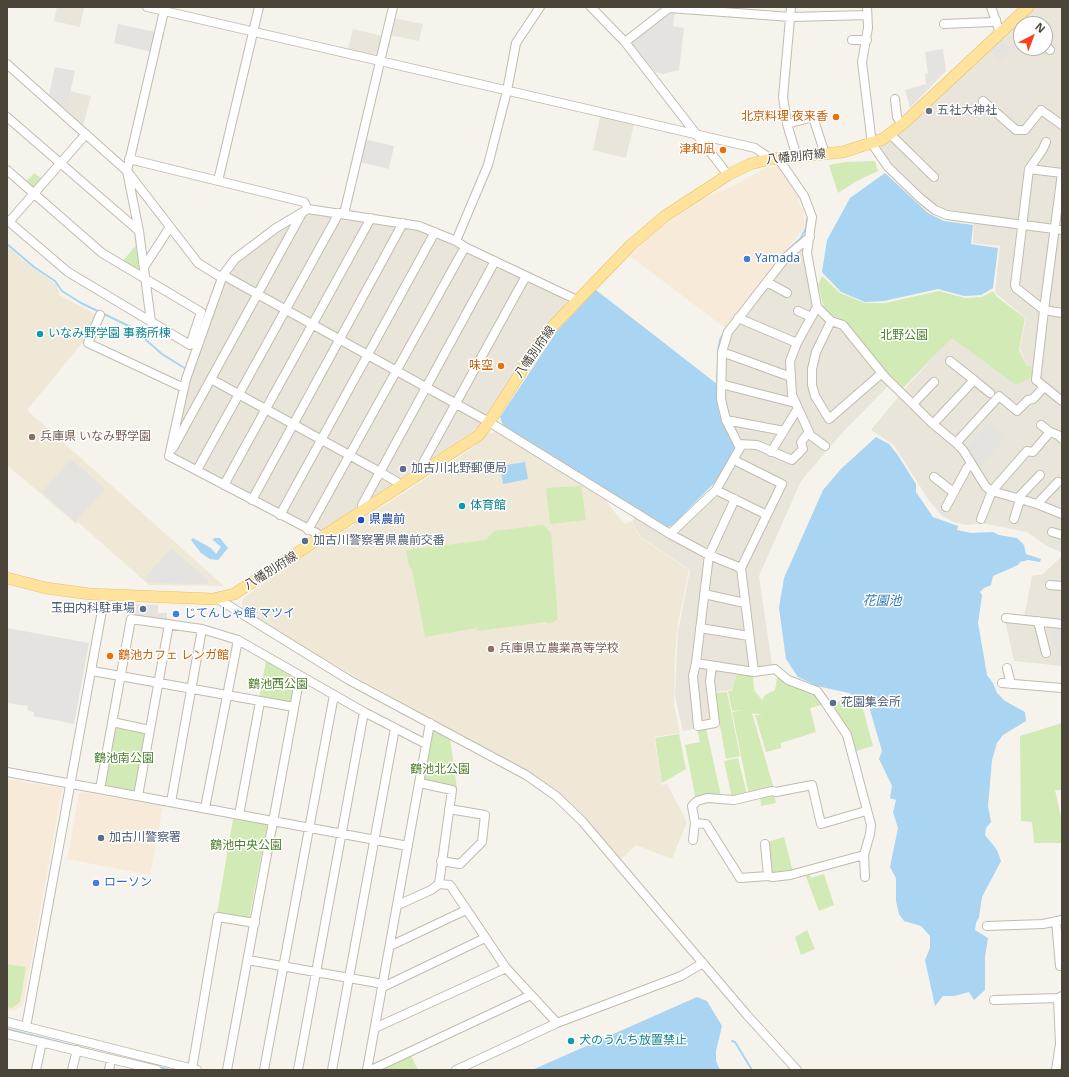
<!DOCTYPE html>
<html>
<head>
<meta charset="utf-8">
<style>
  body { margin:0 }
  #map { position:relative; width:1069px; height:1077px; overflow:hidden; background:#f6f3ec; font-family:"Noto Sans",sans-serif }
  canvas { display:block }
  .frame { position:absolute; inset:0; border:8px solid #4b4439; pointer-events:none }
  .north { position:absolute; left:1013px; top:16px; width:40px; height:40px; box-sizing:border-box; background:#fff; border:1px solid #b7b4b0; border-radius:50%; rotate:42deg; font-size:11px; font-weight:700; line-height:16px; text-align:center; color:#4b4439 }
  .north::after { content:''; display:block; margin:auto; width:14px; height:18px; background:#fc3f1d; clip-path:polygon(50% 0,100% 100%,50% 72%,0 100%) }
</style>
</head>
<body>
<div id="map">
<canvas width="1069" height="1077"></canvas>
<div class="frame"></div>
<div class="north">N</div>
</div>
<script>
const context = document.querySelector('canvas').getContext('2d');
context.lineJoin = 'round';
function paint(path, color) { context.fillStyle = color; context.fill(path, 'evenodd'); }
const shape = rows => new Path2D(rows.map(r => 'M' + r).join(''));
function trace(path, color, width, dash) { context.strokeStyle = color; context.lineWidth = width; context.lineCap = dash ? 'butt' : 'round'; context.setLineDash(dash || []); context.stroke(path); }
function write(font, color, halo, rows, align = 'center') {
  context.font = font + ' "Noto Sans","Noto Sans JP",sans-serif'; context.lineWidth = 3; context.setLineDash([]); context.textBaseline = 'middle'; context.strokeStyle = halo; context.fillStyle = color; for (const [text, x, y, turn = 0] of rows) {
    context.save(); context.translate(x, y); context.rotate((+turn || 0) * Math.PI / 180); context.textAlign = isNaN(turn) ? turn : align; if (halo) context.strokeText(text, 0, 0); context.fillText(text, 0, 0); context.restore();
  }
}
paint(shape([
  [57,7,84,7,80,27,54,21],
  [1034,7,1062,7,1062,553,1047,546,1027,532,982,523,967,525,953,522,941,515,928,499,894,445,871,430,909,384,952,337,1030,373,1020,349,1026,318,995,293,1000,246,973,243,974,215,941,208,923,196,906,181,878,148],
  [1021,24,1045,24,1045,48,1021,48],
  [393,18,423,24,419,41,389,35],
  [353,29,382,36,379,52,374,55,348,49],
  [70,91,91,96,83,126,66,110],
  [600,117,634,124,626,158,593,150],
  [311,211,418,227,566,297,567,302,535,341,487,418,226,274,232,266,285,226],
  [799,248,803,248,812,306,827,323,841,328,889,385,841,434,801,481,759,576,773,671,738,674,732,690,714,692,718,725,683,731,675,695,678,632,690,570,641,537,632,522,635,517,671,539,716,494,743,449,741,438,727,415,724,405,725,373,731,332],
  [224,278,483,422,470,433,319,532,171,455,189,382],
  [1062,556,1062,666,1014,661,1004,616,1024,618,1032,576,1043,574]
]), '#eae5da');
paint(shape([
  [779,166,800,195,798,202,804,211,804,228,725,328,630,256,657,230,703,198,735,185,767,167],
  [7,779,60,788,62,790,23,1005,14,1011,7,1010],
  [82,792,163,806,150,875,67,859,79,794]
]), '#f7ead8');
paint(shape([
  [7,246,25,262,57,285,59,295,95,314,83,342,27,410,224,586,149,585,78,522,76,524,75,523,7,465],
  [497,432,606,500,610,507,625,524,631,521,640,537,689,570,678,623,675,653,674,705,680,733,654,737,662,785,667,784,687,822,672,859,636,845,620,860,564,799,542,781,315,654,242,608,243,598,281,571,449,464,471,449,489,433]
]), '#efe8d6');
paint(shape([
  [875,161,878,171,857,181,838,193,829,165,845,162],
  [34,173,41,178,32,188,26,182],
  [136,245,139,270,122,262],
  [822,276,840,293,865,303,885,303,939,291,965,298,982,297,993,291,997,297,1025,318,1019,350,1027,366,1034,367,1033,377,1016,385,952,338,903,388,886,371,846,323,830,314,824,308,818,285],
  [581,486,586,520,550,524,546,488],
  [543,525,551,533,558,619,549,624,546,622,477,631,477,628,425,637,412,569,409,566,406,550,486,540,494,531],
  [266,661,296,677,291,703,259,698],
  [753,673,754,690,762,700,765,695,775,690,778,673,813,692,825,704,810,708,816,732,781,743,781,748,766,752,755,715,763,715,752,713,774,789,749,795,732,712,743,710,732,711,728,691,732,691,737,674],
  [727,692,740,756,726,759,714,693],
  [845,697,863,709,873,746,853,752,831,707],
  [1062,723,1062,790,1055,790,1062,822,1062,843,1034,843,1032,822,1021,821,1020,736],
  [118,727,127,728,127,731,143,731,145,735,135,789,131,792,105,787,104,784,114,731],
  [706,728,721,796,696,800,685,745,700,742,697,730],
  [435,731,450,738,457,788,426,782,424,780,433,733],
  [679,734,686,769,662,783,655,738],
  [738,758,747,794,732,798,724,761],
  [774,794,776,803,761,806,760,796],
  [233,819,265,824,267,826,249,919,217,913],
  [784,837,793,872,772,875,767,842],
  [809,873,811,878,824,874,834,905,819,911,805,874],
  [807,930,815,949,801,955,795,937],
  [7,964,26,967,20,1002,12,1008,7,1007],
  [411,1055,418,1070,378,1070]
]), '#d2eab5');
paint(shape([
  [675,11,673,26,684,28,679,70,662,74,655,72,631,42,666,12],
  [118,24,156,32,151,52,114,43],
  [1001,39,1010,50,1000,61,989,50],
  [943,49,946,71,910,108,905,90,926,84,925,74,928,73,925,52],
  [55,67,75,71,66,110,49,95],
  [364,139,394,146,389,169,359,162],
  [989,423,1006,437,977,469,965,449],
  [71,459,105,489,75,522,42,492],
  [171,548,208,580,208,584,149,583,144,579],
  [129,604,158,605,158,613,167,613,167,621,128,616],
  [1050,626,1062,627,1062,665,1060,665],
  [7,628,89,643,74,724,33,716,34,712,27,710,28,706,7,703]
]), '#e5e3e0');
paint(shape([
  [885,173,928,213,944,221,973,225,971,244,998,248,993,288,981,295,964,296,938,289,884,301,865,302,841,292,822,272,827,240,850,198],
  [596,290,717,384,719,414,735,446,720,477,673,525,666,528,503,426,500,417,557,331],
  [876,437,889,444,897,454,916,484,916,492,933,517,958,526,957,530,971,533,993,532,999,535,1017,538,1024,545,1026,554,1041,559,1040,562,1028,560,1020,562,1018,565,993,576,991,585,984,588,980,592,982,595,978,623,987,675,993,683,997,693,1005,701,1025,712,1026,721,1003,735,997,743,992,760,988,806,991,822,986,828,985,835,997,850,1001,861,982,897,979,917,976,923,975,930,988,938,985,957,985,990,974,1000,969,992,954,996,943,996,935,1006,925,960,930,948,930,936,921,926,904,921,899,914,896,901,896,878,890,867,898,828,893,812,896,800,890,798,892,786,879,759,882,751,868,703,849,693,817,686,798,677,786,659,779,608,784,578,823,490,841,469],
  [525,462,528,479,503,484,500,466],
  [193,538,211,548,216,554,221,547,213,540,214,538,220,538,228,548,218,560,210,559,201,553,191,540],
  [697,997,707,1001,722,1026,716,1051,716,1061,720,1070,532,1070]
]), '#a9d4f2');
trace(shape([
  [7,244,34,267,55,281,62,291,81,303,131,327,162,354,186,369],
  [786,252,801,238,806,228,807,219],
  [718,352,720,340,726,328],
  [717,383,718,362],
  [7,1029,102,1053],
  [732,1041,735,1042,752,1070],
  [159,1067,171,1070]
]), '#a9d4f2', 2);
const minor = shape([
  [147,7,755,148,771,159],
  [591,7,625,42,728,175],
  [791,7,783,97,787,124,797,157],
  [867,7,868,28,862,62,872,144,888,167,920,198,935,210,947,215,1062,230],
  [991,7,1000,33],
  [1019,16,1026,24],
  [944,24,992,22,996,20],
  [852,40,867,40],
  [625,42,669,8,791,17,867,15],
  [1045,44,1050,50],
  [7,64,127,171,198,263,222,278],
  [895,99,897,117,902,125],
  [983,101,1016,130,1025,130,1041,110,1062,125],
  [7,117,139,231],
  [787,124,813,117,825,154],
  [890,134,934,177],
  [1046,142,1043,149,1029,169,1015,285,1016,288,1044,310,1036,380,1062,401],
  [778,158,804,196,812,217,807,253,817,307,831,321,843,325,885,377,933,424,956,443,963,450,986,487,992,491,1037,504,1062,514],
  [129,159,304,202,308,209],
  [1029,169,1062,173,1044,310,1062,313],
  [7,170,102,253,201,312,190,345,68,272,7,220],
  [218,181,259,7],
  [344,214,393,7],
  [9,222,86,134],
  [456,241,488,165,507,91,516,43,540,7],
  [144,267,170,227],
  [223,275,489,422,670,534,709,555,741,568],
  [767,282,787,293],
  [798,311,811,317],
  [100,315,88,343,184,388],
  [738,318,797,343],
  [831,321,816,352,812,369,812,385,815,396,829,419,882,373],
  [151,322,139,231,127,171,164,11],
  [722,352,791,377],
  [950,361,974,380],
  [211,379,380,472,397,482,401,487],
  [721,384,795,403],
  [913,404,934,382],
  [726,420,784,431],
  [933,424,974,380,990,393],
  [1041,425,1050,432],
  [809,432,810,435,825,446],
  [956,443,999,396,1017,411,1028,400,1033,399,1044,387],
  [739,444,757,445,792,460,803,449,801,442,809,432,792,395,790,361,797,343,817,307],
  [173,448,302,213],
  [771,452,798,408],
  [734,460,782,484,741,568,754,672],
  [427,469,423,463,526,276],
  [197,470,339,213],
  [934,477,953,492],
  [224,485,371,218],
  [716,490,767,515],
  [735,499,709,555,696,663,754,672,775,669,788,680,817,691,825,702,847,735,871,825,870,834,864,855,865,877],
  [1017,499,1040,475],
  [252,500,403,223],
  [1037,504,1058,482],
  [946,507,967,468,971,464],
  [364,510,362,505,495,261],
  [280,515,435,232],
  [981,519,992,491,1027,451,1033,452,1050,432,1058,435,1062,439],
  [1014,519,1020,500],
  [308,530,465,247],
  [1052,532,1062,535],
  [670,534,716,490,740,448,726,420,721,399,722,352,728,332,786,257,810,237],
  [324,537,169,456,186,379,223,275,235,259,276,228,308,209,419,226,456,241,465,247,577,300],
  [1050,585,1062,586],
  [704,594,745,603],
  [218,599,349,680,526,775,556,796,582,821,747,1015,797,1070],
  [1006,618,1062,624],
  [1038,621,1046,653],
  [700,628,749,636],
  [696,663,693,676,698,726,715,723,710,681,712,666],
  [1007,668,1011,684],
  [92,671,294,707],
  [1002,683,1062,688],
  [112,722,150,730],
  [7,772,408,846],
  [100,789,131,619,202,629,238,640,364,712,426,744],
  [138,796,169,624],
  [171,802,202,629],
  [205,808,238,640],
  [239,815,260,702],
  [695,823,706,824,740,878,768,876,773,877,790,875,864,855],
  [693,840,695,823,692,806,697,801,707,798,734,800,772,791,776,792,812,785,821,824,866,811],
  [765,844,768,876],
  [441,861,460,864,482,842,485,815,449,809],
  [439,884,450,885,506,968,557,1023],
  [398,905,431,890,439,884,452,790,420,783],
  [1056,921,1060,966],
  [987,926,1043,924,1062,920],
  [390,946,466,910],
  [248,960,383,984],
  [383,987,485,938],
  [994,1000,1058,998],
  [7,1022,197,1070],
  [26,1027,105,594],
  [375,1028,506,968],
  [7,1034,157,1070],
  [192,1069,218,917,255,923],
  [367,1069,373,1069,531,995],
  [36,1070,42,1042],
  [72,1070,77,1050],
  [109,1070,111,1059],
  [227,1070,300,676],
  [264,1070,334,695],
  [298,1070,364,712],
  [332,1070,395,728],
  [367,1070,430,723],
  [456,1070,557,1023,681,976,703,963],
  [1056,1070,1060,1044,1058,998,1062,996]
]);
const major = shape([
  [7,578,46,588,90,594,213,599,234,594,479,435,489,422,541,341,554,325,631,245,665,216,728,175,750,164,771,159,843,152,883,139,904,123,1028,7]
]);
trace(minor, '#c2bbae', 10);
trace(major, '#e6c16a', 12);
trace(minor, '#fff', 8);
trace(major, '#ffe39c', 11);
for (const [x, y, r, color] of [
  [929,111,4,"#6b7280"],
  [836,117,4,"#e8710a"],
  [723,150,4,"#e8710a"],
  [747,259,4,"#3f7fe0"],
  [40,334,4,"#0f9aa8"],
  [501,366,4,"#e8710a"],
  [32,437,4,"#8d6e63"],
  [403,469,4,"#5c6f8a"],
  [462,506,4,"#0f9aa8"],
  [361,520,4,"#1a4fb4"],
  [305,541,4,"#5c6f8a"],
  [143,609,4,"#5c6f8a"],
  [176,614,4,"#3f7fe0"],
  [491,649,4,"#8d6e63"],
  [110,656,4,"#e8710a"],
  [833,703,4,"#5c6f8a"],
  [101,838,4,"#5c6f8a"],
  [96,883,4,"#3f7fe0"],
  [571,1041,4,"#0f9aa8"]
]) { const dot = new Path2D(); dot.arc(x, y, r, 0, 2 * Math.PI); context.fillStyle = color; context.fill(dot); trace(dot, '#fff', 1.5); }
write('12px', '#5b616d', '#fff', [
  ["五社大神社",937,111]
], 'left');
write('12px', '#c56008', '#fff', [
  ["北京料理 夜来香",828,117],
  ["津和凪",715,150],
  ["味空",493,366],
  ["鶴池カフェ レンガ館",118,656,"left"]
], 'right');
write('12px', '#4b4439', '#fff', [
  ["八幡別府線",796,157,-6],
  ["八幡別府線",535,352,-55],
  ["八幡別府線",271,571,-32]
]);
write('12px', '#366cbe', '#fff', [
  ["Yamada",755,259],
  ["じてんしゃ館 マツイ",184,614],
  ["ローソン",104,883]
], 'left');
write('12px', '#0d838f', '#fff', [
  ["いなみ野学園 事務所棟",48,334],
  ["体育館",470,506],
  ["犬のうんち放置禁止",579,1041]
], 'left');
write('12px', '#4a7f2a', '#fff', [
  ["北野公園",904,336],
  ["鶴池西公園",278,685],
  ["鶴池南公園",124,759],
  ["鶴池北公園",440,770],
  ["鶴池中央公園",246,846]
]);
write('12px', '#785e54', '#fff', [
  ["兵庫県 いなみ野学園",40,437],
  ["兵庫県立農業高等学校",499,649]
], 'left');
write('12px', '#4e5e75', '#fff', [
  ["加古川北野郵便局",411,469],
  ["加古川警察署県農前交番",313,541],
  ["玉田内科駐車場",135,609,"right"],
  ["花園集会所",841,703],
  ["加古川警察署",109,838]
], 'left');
write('12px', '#164399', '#fff', [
  ["県農前",369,520]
], 'left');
write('italic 13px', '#2e7ab2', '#fff', [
  ["花園池",882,601]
]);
</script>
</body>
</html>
